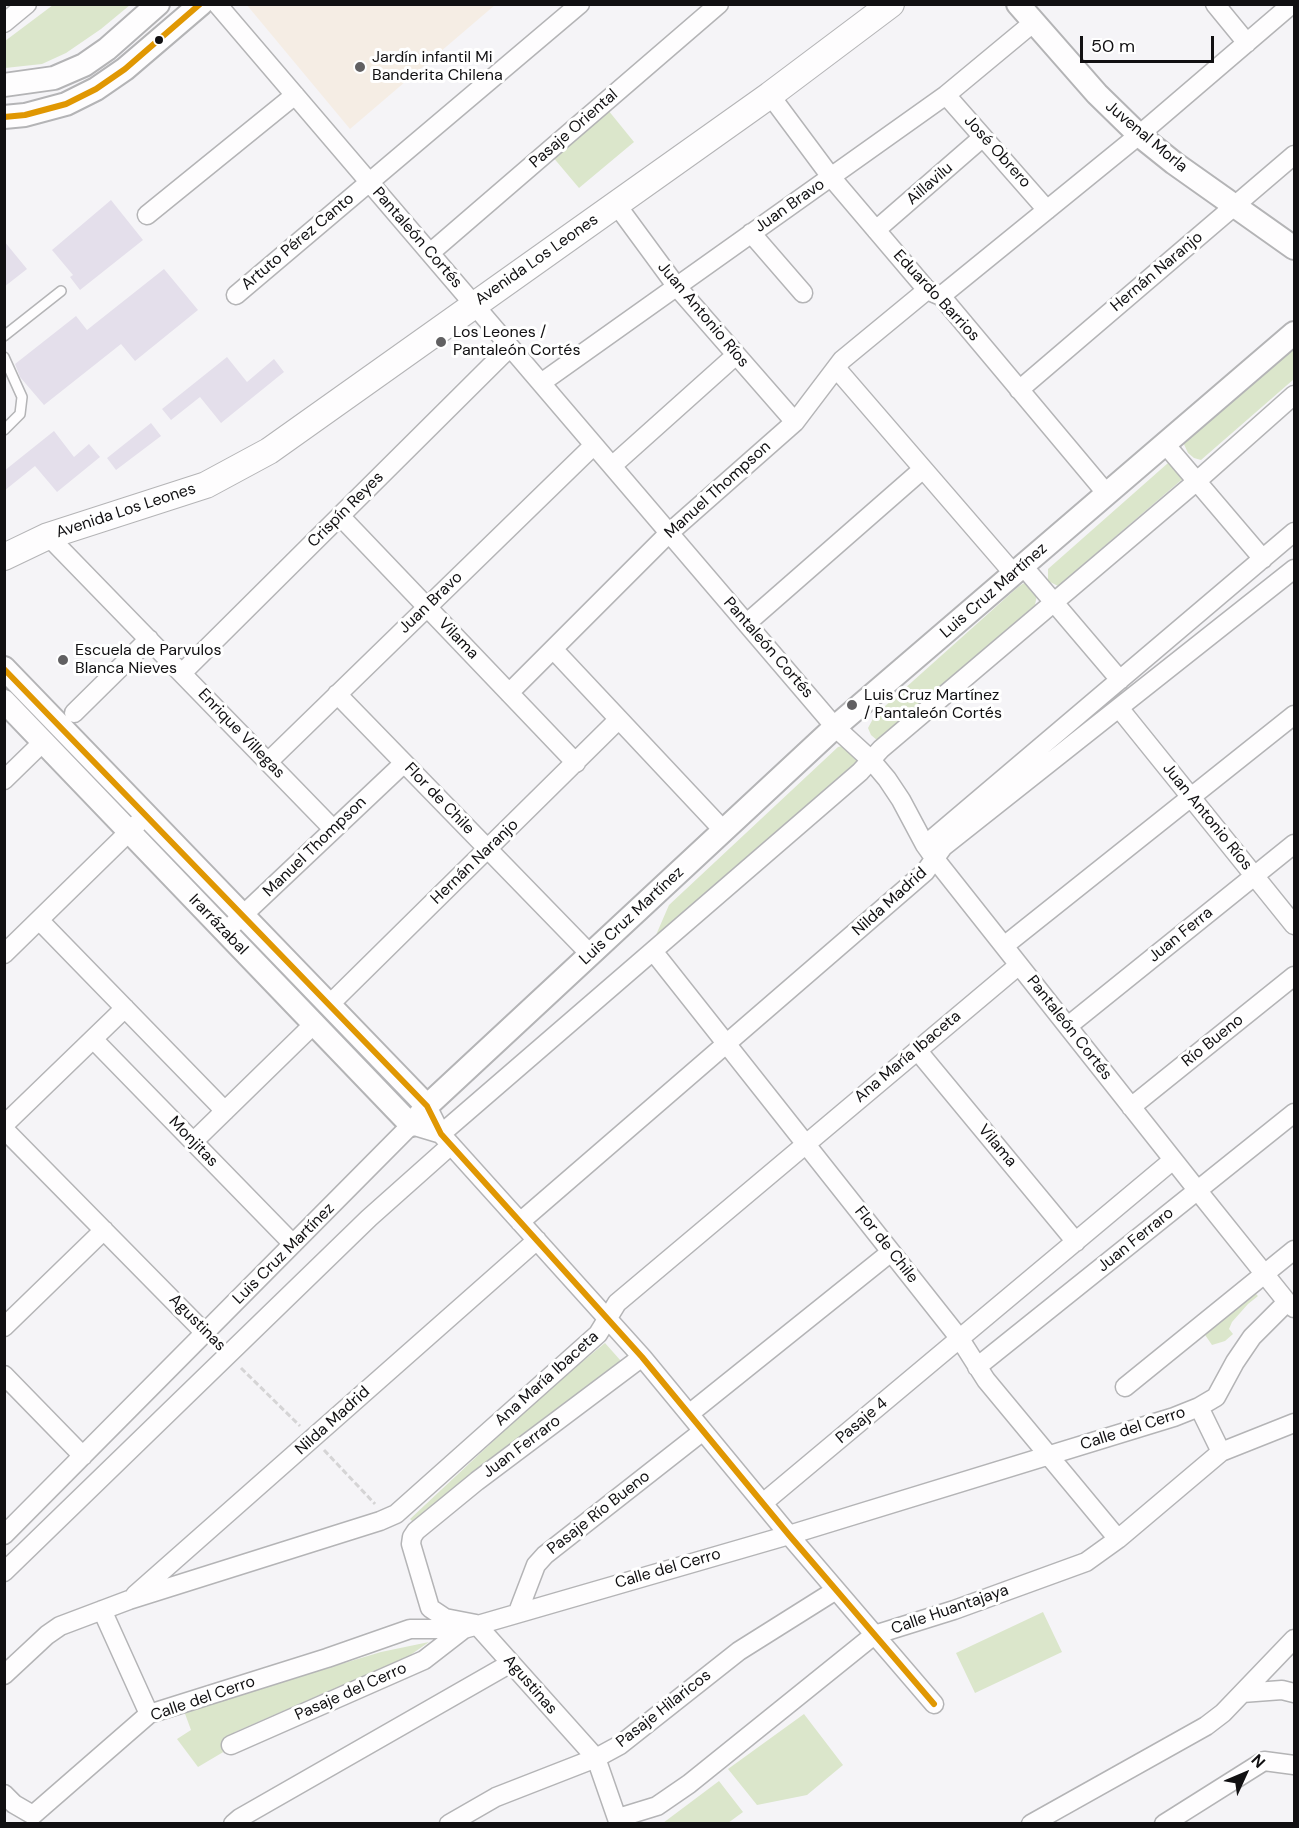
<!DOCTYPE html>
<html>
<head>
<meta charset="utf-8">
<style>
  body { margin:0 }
  #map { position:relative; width:1299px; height:1828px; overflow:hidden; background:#f5f4f7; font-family:"DM Sans",sans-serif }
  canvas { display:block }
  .frame { position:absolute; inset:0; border:6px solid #111012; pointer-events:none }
  .north { position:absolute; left:1215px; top:1744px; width:60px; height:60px; -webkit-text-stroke:4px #fff; paint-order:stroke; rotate:46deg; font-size:16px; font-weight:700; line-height:24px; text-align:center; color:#111012 }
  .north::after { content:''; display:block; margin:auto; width:21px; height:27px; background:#111012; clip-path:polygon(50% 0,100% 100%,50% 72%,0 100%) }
  .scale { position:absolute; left:1080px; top:36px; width:134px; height:27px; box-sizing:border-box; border:3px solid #111012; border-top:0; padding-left:8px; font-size:18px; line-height:21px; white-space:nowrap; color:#111012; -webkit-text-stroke:4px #fff; paint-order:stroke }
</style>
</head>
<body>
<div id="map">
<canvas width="1299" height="1828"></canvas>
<div class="frame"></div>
<div class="north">N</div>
<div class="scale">50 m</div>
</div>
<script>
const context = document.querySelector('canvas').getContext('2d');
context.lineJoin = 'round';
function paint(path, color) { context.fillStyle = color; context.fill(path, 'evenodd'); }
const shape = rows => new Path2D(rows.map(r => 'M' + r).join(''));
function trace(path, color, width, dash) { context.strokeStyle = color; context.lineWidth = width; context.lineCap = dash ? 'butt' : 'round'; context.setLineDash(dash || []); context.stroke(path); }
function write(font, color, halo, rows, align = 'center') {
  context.font = font + ' "DM Sans",sans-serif'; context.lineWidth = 6; context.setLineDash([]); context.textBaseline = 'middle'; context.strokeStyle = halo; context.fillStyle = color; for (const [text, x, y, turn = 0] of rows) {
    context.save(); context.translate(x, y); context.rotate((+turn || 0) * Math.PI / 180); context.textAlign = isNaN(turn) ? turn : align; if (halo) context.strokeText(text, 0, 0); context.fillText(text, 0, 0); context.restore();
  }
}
paint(shape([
  [246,4,495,4,495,5,350,129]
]), '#f5ede4');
paint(shape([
  [53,5,130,5,101,29,66,53,42,64,5,68,5,41],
  [608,110,634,142,579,188,552,156],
  [1294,347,1294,379,1201,460,1194,458,1188,453,1182,440],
  [1175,462,1186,476,1058,586,1048,581,1048,569,1168,463],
  [1024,583,1030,585,1037,595,1035,605,878,741,871,735,868,728,875,715,1018,587],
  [846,745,860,754,857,763,656,935,669,905,838,747],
  [1253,1291,1258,1296,1248,1304,1232,1322,1229,1329,1233,1334,1225,1341,1212,1345,1203,1332],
  [605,1343,621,1361,414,1523,410,1519,550,1388],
  [1043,1612,1062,1652,975,1693,956,1653],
  [429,1642,409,1656,235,1732,224,1741,225,1751,198,1767,177,1739,191,1730,184,1711,381,1652],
  [804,1714,843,1765,807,1795,757,1805,728,1769],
  [719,1781,743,1812,728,1823,663,1823]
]), '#dbe6cb');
paint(shape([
  [111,200,143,240,80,290,70,277,73,275,52,250],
  [4,241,27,269,4,287],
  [164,269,198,310,135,361,121,344,44,405,20,377,15,364,76,316,87,330],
  [227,357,247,382,274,359,284,372,221,423,200,397,171,420,162,409],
  [151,423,161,436,116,470,107,458],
  [54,431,74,457,89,444,100,457,57,492,35,466,4,491,4,471]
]), '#e4dfeb');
const service = shape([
  [4,336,61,291],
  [4,357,22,397,20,414,4,430]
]);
const minor = shape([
  [217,4,835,727,871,760,887,779,901,800,925,845,935,859,1198,1191,1287,1302,1294,1308],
  [1215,4,1247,43],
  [4,23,27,4],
  [770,95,831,177,927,290,941,296,1107,494],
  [946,95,1047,210],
  [616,204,677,287,795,422],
  [147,215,295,95],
  [876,230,983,137],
  [751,233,803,293],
  [430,253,719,4],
  [236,295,580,4],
  [941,296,1139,135,1292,4],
  [836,368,1014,574],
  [541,383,946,95,1034,22],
  [1019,390,1294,155],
  [1165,444,1263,559],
  [612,466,736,355],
  [340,516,576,763],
  [48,536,333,829],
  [1023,566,1120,680],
  [747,623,923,469],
  [553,649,724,831],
  [182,673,510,347],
  [509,693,669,533,795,422,842,360,927,290],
  [337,694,590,954],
  [1119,708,1294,925],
  [74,713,149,639],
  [268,762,594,445],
  [4,780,43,742],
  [925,845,1294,532],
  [39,920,225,1111],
  [225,932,404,763],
  [1004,946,1294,715],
  [653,951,960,1339,986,1380,1118,1539],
  [4,954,138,823],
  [329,1005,619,719],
  [1068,1026,1294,844],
  [93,1039,293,1244],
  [917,1050,1076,1242],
  [427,1106,441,1134,642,1357,789,1535,934,1704],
  [1131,1107,1294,976],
  [4,1125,125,1008],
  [4,1129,205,1333],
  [441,1134,860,772,881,749,1197,481,1294,395],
  [193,1142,314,1024],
  [520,1222,925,872,943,847,1294,569],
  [4,1327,104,1230],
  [977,1367,1294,1113],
  [4,1375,83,1456],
  [1125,1387,1294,1250],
  [689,1414,891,1252],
  [1221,1452,1294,1423],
  [763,1503,1173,1160],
  [4,1535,411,1125,441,1134],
  [4,1572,369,1218,451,1145],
  [135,1595,537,1240],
  [102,1610,149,1714],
  [518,1612,536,1565,545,1555,703,1431],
  [4,1675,47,1635,60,1626,129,1600,380,1521,396,1514,598,1334,617,1303,1019,965],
  [1242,1693,1282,1690,1294,1693],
  [231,1745,424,1660,464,1629],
  [4,1794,14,1804,33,1815,149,1714,327,1658,410,1629,464,1629,789,1535,1174,1417,1199,1407,1216,1397,1235,1362,1252,1337,1287,1302],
  [618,1818,657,1806,689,1784,874,1635,954,1610,1086,1562,1118,1539,1221,1452,1199,1407],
  [233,1824,240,1818,511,1663],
  [449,1824,496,1797,596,1758,620,1745,739,1651,836,1590],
  [619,1824,596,1758,476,1624,445,1618,430,1608,411,1544,412,1537,416,1531,477,1481,642,1357],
  [1031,1824,1206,1726,1223,1713,1294,1639],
  [1164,1824,1264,1761,1294,1765]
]);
const tertiary = shape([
  [1018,4,1097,94,1139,135,1174,163,1294,248],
  [4,85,54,78,84,65,107,49,158,4],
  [4,117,25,115,66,104,96,89,125,69,201,4],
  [4,668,427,1106],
  [4,701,411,1125,427,1106,835,727,1294,333]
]);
const secondary = shape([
  [4,557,48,536,206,485,269,451,770,95,891,4]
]);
trace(service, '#b4b4b6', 12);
trace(minor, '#b4b4b6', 21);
trace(tertiary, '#b4b4b6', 26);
trace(secondary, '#b4b4b6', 28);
trace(shape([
  [241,1368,300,1426],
  [324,1450,375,1504]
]), '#d5d4d5', 3, [6, 3]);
trace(service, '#fefdfe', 9);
trace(minor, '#fefdfe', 18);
trace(tertiary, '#fefdfe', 22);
trace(secondary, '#fefdfe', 26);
trace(shape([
  [4,117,25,115,66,104,96,89,125,69,200,4],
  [4,669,427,1106,441,1134,642,1357,789,1535,934,1704]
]), '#e09702', 6);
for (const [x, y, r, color] of [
  [159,40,5,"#111012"],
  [360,67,6,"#616062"],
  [441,342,6,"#616062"],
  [63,660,6,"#616062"],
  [852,705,6,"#616062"]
]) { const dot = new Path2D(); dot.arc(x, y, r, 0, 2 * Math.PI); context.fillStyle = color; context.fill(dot); trace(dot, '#fff', 2); }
write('16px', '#111012', '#fff', [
  ["Jardín infantil Mi",372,58],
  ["Banderita Chilena",372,76],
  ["Los Leones /",453,333],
  ["Pantaleón Cortés",453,351],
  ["Escuela de Parvulos",75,651],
  ["Blanca Nieves",75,669],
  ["Luis Cruz Martínez",864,696],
  ["/ Pantaleón Cortés",864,714]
], 'left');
write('16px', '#111012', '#fff', [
  ["Pasaje Oriental",574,129,-41],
  ["Juvenal Morla",1146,137,40],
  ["José Obrero",997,152,48],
  ["Aillavilu",930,184,-41],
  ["Juan Bravo",790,206,-35],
  ["Pantaleón Cortés",417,238,49],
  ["Artuto Pérez Canto",298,242,-40],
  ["Avenida Los Leones",537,260,-35],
  ["Hernán Naranjo",1157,272,-40],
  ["Eduardo Barrios",936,296,47],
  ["Juan Antonio Ríos",703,315,50],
  ["Manuel Thompson",718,490,-42],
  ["Crispín Reyes",346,510,-45],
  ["Avenida Los Leones",126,511,-18],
  ["Luis Cruz Martínez",994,591,-41],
  ["Juan Bravo",431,603,-44],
  ["Vilama",458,639,46],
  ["Pantaleón Cortés",768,648,49],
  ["Enrique Villegas",241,734,46],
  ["Flor de Chile",439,799,46],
  ["Juan Antonio Ríos",1207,817,51],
  ["Manuel Thompson",315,847,-44],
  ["Hernán Naranjo",475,862,-44],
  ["Nilda Madrid",890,902,-42],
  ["Luis Cruz Martínez",632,916,-43],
  ["Irarrázabal",218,925,46],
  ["Juan Ferra",1181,935,-39],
  ["Pantaleón Cortés",1069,1028,52],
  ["Río Bueno",1213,1041,-39],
  ["Ana María Ibaceta",908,1057,-40],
  ["Monjitas",193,1142,46],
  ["Vilama",997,1146,50],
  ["Juan Ferraro",1136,1240,-39],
  ["Flor de Chile",886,1245,52],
  ["Luis Cruz Martínez",284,1254,-45],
  ["Agustinas",197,1323,45],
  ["Ana María Ibaceta",547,1379,-42],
  ["Nilda Madrid",333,1421,-42],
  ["Pasaje 4",862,1421,-40],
  ["Calle del Cerro",1133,1429,-18],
  ["Juan Ferraro",522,1447,-37],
  ["Pasaje Río Bueno",599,1513,-38],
  ["Calle del Cerro",668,1569,-16],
  ["Calle Huantajaya",950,1610,-19],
  ["Agustinas",530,1685,49],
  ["Pasaje del Cerro",351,1692,-24],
  ["Calle del Cerro",203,1699,-19],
  ["Pasaje Hilaricos",664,1709,-38]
]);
</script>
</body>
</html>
